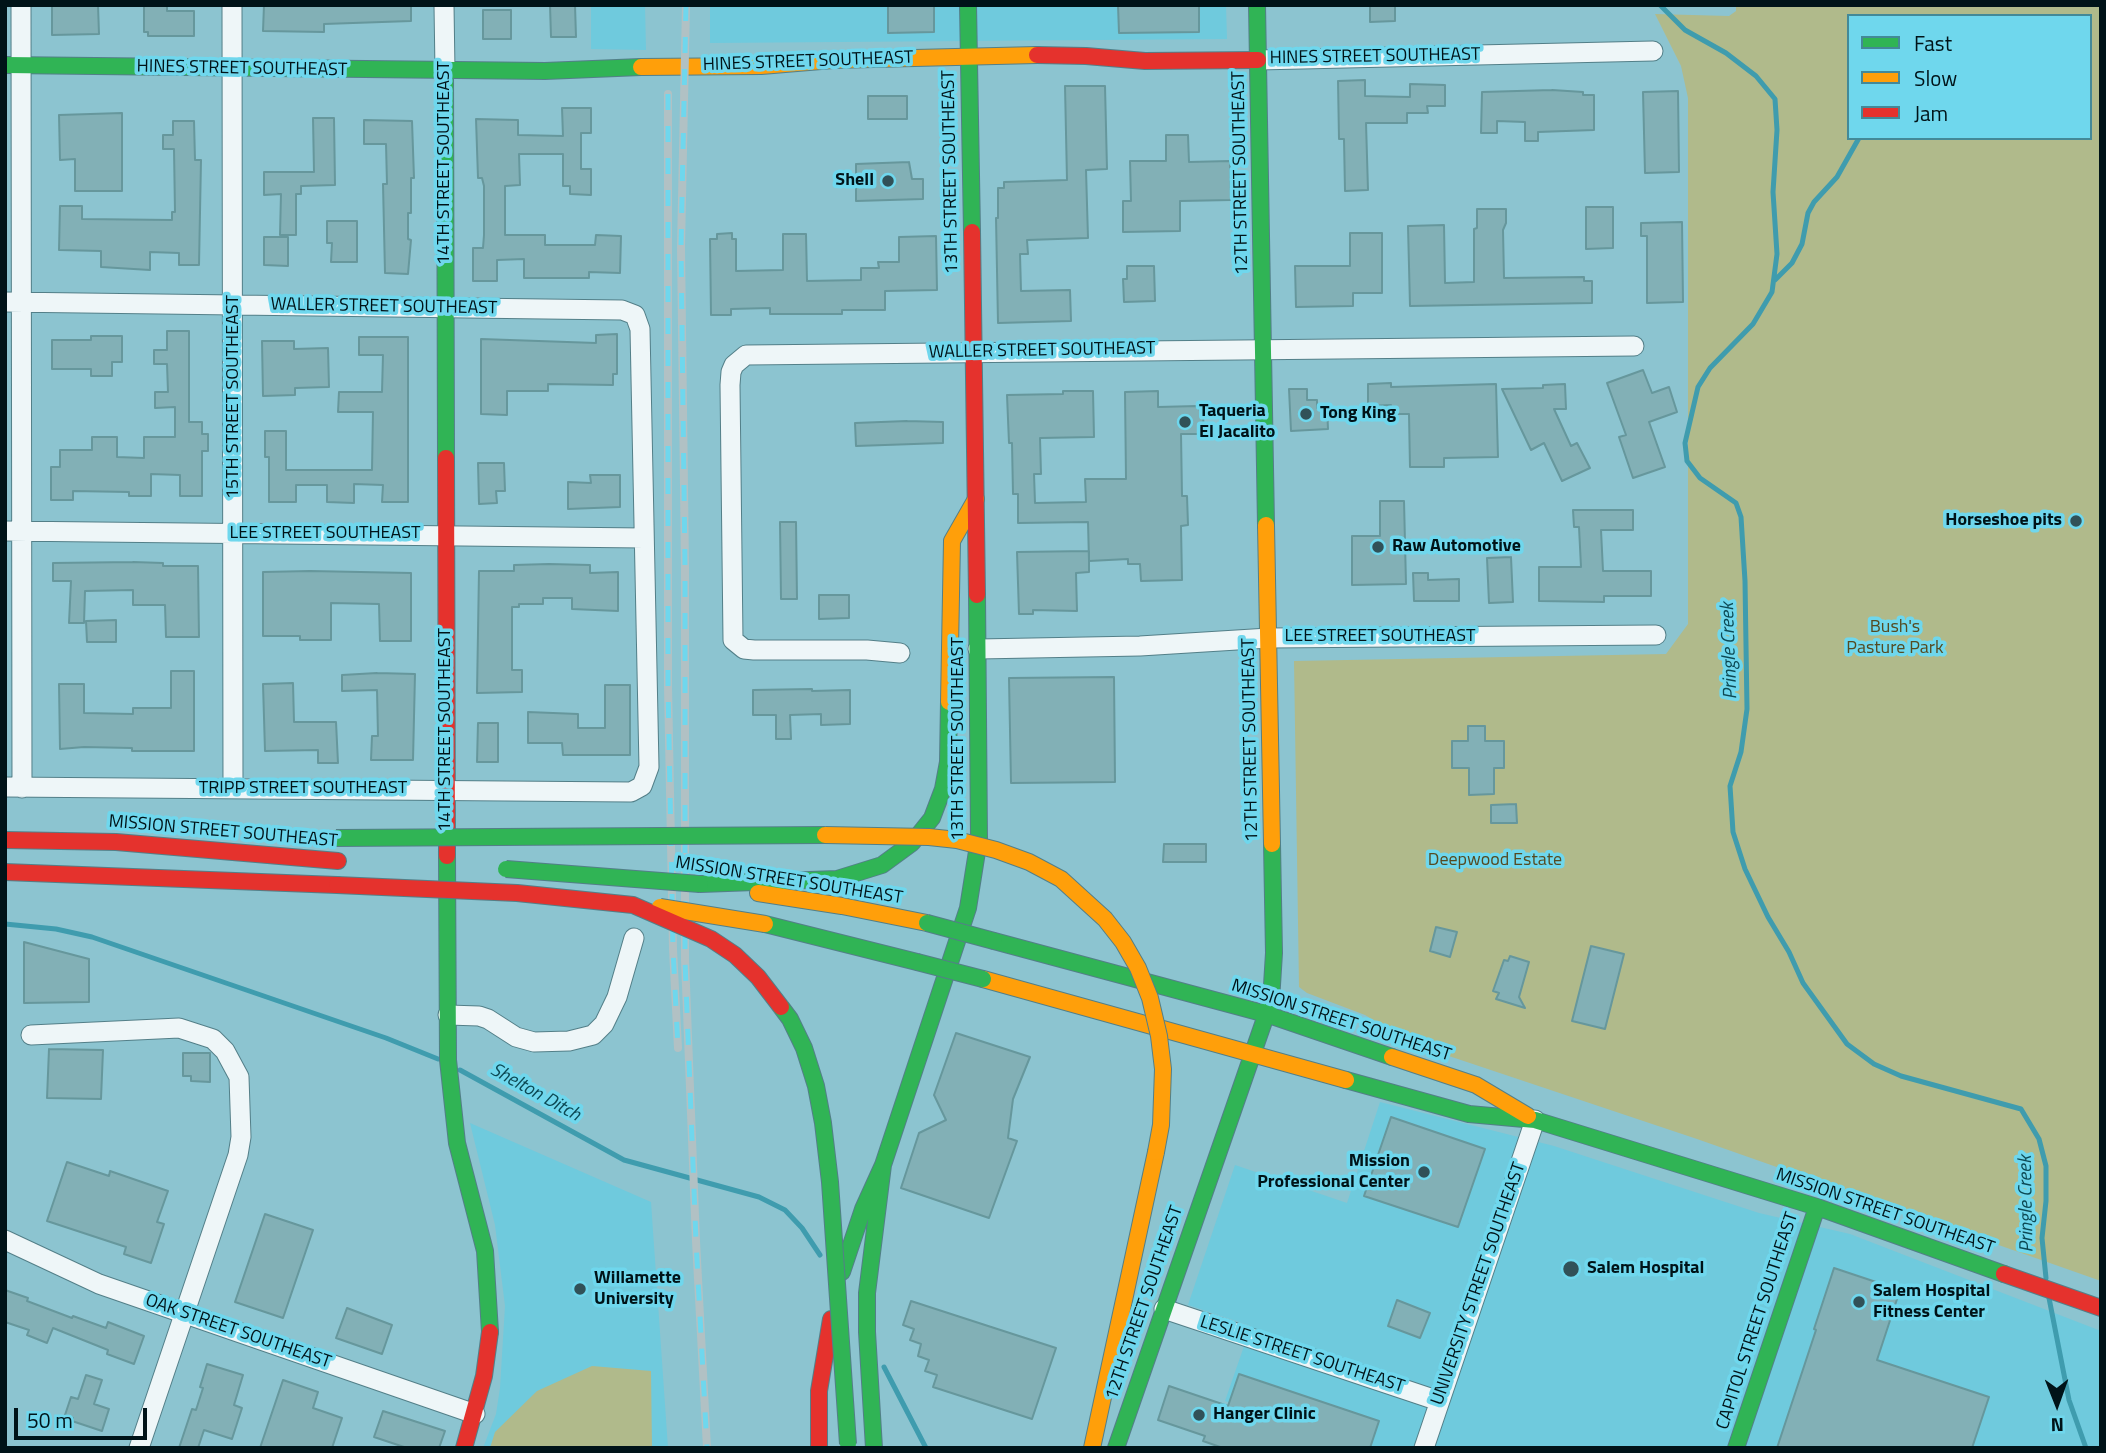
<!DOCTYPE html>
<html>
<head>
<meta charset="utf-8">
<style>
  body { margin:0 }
  #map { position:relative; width:2106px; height:1453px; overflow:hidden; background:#8cc4d0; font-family:"Titillium Web",sans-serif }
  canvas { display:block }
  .frame { position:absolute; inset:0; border:7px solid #001318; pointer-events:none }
  .legend { position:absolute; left:1847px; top:14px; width:245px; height:126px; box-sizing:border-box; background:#6fd7ed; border:2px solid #438998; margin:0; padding:9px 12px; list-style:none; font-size:21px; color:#001318 }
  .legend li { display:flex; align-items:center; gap:14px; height:35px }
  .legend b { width:35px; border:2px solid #438998 }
  .north { position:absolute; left:2022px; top:1369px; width:70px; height:70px; -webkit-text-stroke:5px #6fd7ed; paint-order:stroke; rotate:179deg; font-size:19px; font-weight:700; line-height:28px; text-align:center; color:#001318 }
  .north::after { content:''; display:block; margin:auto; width:24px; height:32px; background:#001318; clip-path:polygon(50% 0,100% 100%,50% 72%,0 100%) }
  .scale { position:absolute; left:14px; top:1408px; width:133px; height:32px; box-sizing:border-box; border:4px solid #001318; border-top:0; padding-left:9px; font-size:21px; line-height:24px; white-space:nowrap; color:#001318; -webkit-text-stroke:5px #6fd7ed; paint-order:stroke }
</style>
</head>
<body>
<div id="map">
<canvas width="2106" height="1453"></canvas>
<div class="frame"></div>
<ul class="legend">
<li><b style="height:9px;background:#30b455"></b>Fast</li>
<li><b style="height:9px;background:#ff9f0a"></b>Slow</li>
<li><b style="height:9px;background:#e5322d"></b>Jam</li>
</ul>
<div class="north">N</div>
<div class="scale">50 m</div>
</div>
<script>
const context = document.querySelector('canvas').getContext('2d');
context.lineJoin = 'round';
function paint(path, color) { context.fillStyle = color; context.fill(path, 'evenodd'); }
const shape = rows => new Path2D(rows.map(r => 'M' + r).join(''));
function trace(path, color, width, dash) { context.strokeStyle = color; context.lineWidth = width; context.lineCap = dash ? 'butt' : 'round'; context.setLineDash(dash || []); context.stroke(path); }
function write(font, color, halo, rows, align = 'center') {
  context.font = font + ' "Titillium Web",sans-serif'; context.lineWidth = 7; context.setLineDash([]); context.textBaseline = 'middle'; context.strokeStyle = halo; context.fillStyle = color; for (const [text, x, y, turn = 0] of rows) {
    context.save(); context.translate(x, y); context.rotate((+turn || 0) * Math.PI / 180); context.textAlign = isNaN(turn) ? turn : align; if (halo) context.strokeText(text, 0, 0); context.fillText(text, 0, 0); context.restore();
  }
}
paint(shape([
  [591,5,645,5,646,50,591,49],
  [710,5,1226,5,1227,39,710,43],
  [1380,1102,1554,1146,1759,1213,1850,1234,2101,1331,2101,1448,1233,1448,1247,1409,1225,1401,1251,1326,1188,1305,1235,1165,1347,1203],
  [470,1123,651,1202,668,1448,483,1448,496,1414,500,1388,505,1306,495,1225]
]), '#6fcadd');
paint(shape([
  [1736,5,2101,5,2101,1281,1697,1139,1413,1044,1365,1015,1307,993,1299,987,1294,661,1666,654,1688,624,1688,98,1681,66,1655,14,1729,16,1736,11],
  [1849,16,2090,16,2090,138,1849,138],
  [592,1366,651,1371,652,1448,490,1448,495,1432,537,1391]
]), '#b0ba8b');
trace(shape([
  [1660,5,1685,30,1726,53,1756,76,1775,99,1777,130,1773,192,1777,254,1772,292,1753,324,1710,368,1698,387,1685,443,1687,461,1700,478,1736,503,1741,517,1745,581,1747,709,1741,752,1730,786,1733,832,1745,869,1768,917,1789,952,1803,983,1847,1044,1874,1064,1901,1076,2021,1109,2039,1139,2046,1166,2046,1201,2042,1238,2046,1278],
  [1775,280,1792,263,1802,244,1808,213,1814,202,1837,177,1859,138],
  [5,924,56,929,92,937,386,1038,438,1059],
  [460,1070,624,1160,759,1197,785,1210,802,1228,820,1255],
  [2049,1298,2069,1400,2086,1448],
  [884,1367,926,1448]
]), '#3f9cae', 5);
const building = shape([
  [52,5,98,5,99,34,52,35,52,5],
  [144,5,167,5,167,11,194,11,194,36,148,36,148,32,144,32,144,5],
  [264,5,411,5,411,21,324,24,324,32,263,31,264,5],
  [550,5,575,5,576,37,551,37,550,5],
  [888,5,934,5,934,32,888,33,888,5],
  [1118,5,1199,5,1199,32,1119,33,1118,5],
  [1370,5,1395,5,1395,21,1370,22,1370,5],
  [483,10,511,10,511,39,483,39,483,10],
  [1365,80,1365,96,1410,97,1410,84,1445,85,1445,106,1427,106,1428,113,1407,113,1407,123,1366,123,1368,190,1345,191,1344,139,1339,139,1338,81,1365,80],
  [1065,86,1105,86,1107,169,1086,170,1088,238,1027,240,1028,254,1020,254,1021,291,1070,290,1071,321,998,323,996,218,998,218,998,188,1004,188,1004,182,1067,180,1065,86],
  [1552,90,1583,92,1583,95,1594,95,1594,130,1538,132,1538,141,1525,141,1525,122,1497,121,1497,133,1481,133,1482,92,1552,90],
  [1678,91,1679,172,1645,173,1643,92,1678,91],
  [868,96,907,96,907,119,868,119,868,96],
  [562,108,591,108,591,133,581,133,581,169,591,169,591,195,570,194,570,186,563,186,563,154,519,154,520,185,505,186,505,235,545,235,545,245,595,245,596,235,621,236,620,273,589,272,589,278,524,278,524,259,497,260,497,281,473,281,473,248,483,248,484,235,484,186,482,178,478,178,476,119,518,120,518,135,563,136,562,108],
  [122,113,122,191,75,191,75,159,60,160,59,115,122,113],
  [313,118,334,118,335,185,301,186,301,194,296,194,296,235,280,235,281,194,264,195,264,172,314,172,313,118],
  [364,120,412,121,414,178,411,178,411,213,408,213,408,239,411,240,408,274,385,273,383,184,387,184,386,144,364,144,364,120],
  [173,121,194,121,195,160,201,160,199,265,179,265,179,253,150,252,150,270,101,267,101,251,59,250,60,206,82,206,82,219,172,220,172,212,175,212,174,149,163,149,163,135,173,135,173,121],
  [1166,135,1188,135,1189,162,1230,161,1231,200,1180,201,1180,231,1123,232,1123,201,1131,201,1130,161,1166,161,1166,135],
  [909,162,912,179,923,179,923,199,856,201,856,164,909,162],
  [1586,207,1613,207,1613,248,1586,249,1586,207],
  [1477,209,1506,209,1506,223,1503,230,1504,278,1584,277,1584,281,1592,281,1592,303,1410,306,1408,226,1444,225,1445,283,1474,282,1474,229,1477,228,1477,209],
  [327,221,357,221,357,262,331,262,332,243,327,243,327,221],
  [1682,222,1683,302,1647,303,1647,236,1641,236,1641,223,1682,222],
  [732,233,732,239,736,239,736,271,783,270,783,234,806,234,807,281,861,280,861,268,879,268,878,262,899,262,899,237,936,236,937,290,885,291,885,310,842,310,842,314,770,314,770,308,731,309,731,315,711,315,710,239,717,239,717,234,732,233],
  [1350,233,1382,233,1382,293,1353,293,1353,306,1296,307,1295,266,1350,266,1350,233],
  [264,237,288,237,288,266,264,265,264,237],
  [1127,266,1154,266,1155,301,1124,302,1123,279,1127,279,1127,266],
  [167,331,189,331,189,422,202,422,202,434,208,434,208,451,202,451,202,496,180,496,180,475,151,474,151,496,129,496,129,492,73,491,73,500,51,500,51,467,60,467,60,450,92,450,92,437,117,437,117,457,144,458,144,437,175,437,175,407,155,408,155,392,168,392,167,364,154,364,154,350,167,350,167,331],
  [617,334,617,374,613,374,613,385,548,384,548,391,507,391,507,415,481,414,481,339,596,343,596,335,617,334],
  [91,336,122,336,122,362,112,362,112,376,91,376,91,369,52,369,52,340,91,340,91,336],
  [359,337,408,337,408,502,382,502,383,485,354,484,354,503,327,502,327,485,296,485,296,502,269,502,269,457,265,457,265,431,286,431,286,470,372,470,373,412,338,412,339,392,382,392,383,355,359,355,359,337],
  [262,341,294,341,294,349,328,348,329,387,295,388,295,395,263,396,262,341],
  [1643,370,1652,393,1669,387,1677,412,1649,422,1665,467,1633,478,1619,437,1626,435,1607,383,1643,370],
  [1391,383,1391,387,1496,384,1498,457,1444,458,1444,467,1410,467,1409,414,1391,414,1391,405,1368,406,1368,384,1391,383],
  [1565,384,1566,409,1554,409,1571,446,1577,443,1590,468,1562,481,1544,443,1531,450,1502,389,1543,388,1543,385,1565,384],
  [1289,389,1307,389,1307,400,1317,400,1317,408,1327,407,1328,429,1291,431,1289,389],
  [1063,391,1093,391,1094,437,1040,438,1041,474,1034,474,1035,503,1086,502,1085,479,1126,479,1125,392,1158,391,1158,407,1197,406,1203,415,1204,434,1181,434,1182,496,1187,496,1188,525,1181,526,1182,580,1141,581,1140,564,1128,564,1128,559,1089,561,1088,522,1018,523,1018,494,1013,494,1012,443,1009,443,1007,395,1063,394,1063,391],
  [907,421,943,422,943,443,856,446,855,423,907,421],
  [478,463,504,463,505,491,496,491,497,503,479,504,478,463],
  [590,475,620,475,620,507,568,509,568,482,591,483,590,475],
  [1380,501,1404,501,1406,584,1352,585,1352,536,1380,536,1380,501],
  [1573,510,1633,510,1633,530,1601,530,1603,571,1651,571,1651,596,1604,596,1604,602,1539,601,1539,567,1581,567,1579,527,1574,527,1573,510],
  [780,522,796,522,797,599,781,599,780,522],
  [1089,551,1089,572,1076,573,1077,611,1033,610,1033,614,1019,614,1017,552,1089,551],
  [1511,557,1513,602,1489,603,1487,558,1511,557],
  [133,562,163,563,163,566,198,566,199,637,166,637,165,605,133,605,133,590,85,591,84,623,69,623,71,581,53,581,53,563,133,562],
  [549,564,590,565,590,573,618,572,618,611,572,609,572,598,543,598,543,604,519,604,519,607,512,607,512,670,522,670,522,692,477,693,479,571,514,571,514,565,549,564],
  [310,571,411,573,411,641,380,641,379,604,331,603,331,640,300,640,300,636,263,636,263,572,310,571],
  [1413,573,1428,573,1428,580,1459,579,1459,601,1414,601,1413,573],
  [819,595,849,595,849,618,819,619,819,595],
  [116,620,116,642,87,642,86,621,116,620],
  [171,671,194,671,194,751,132,751,132,748,84,747,60,749,59,684,84,684,84,713,133,714,133,708,171,708,171,671],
  [377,673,415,674,413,760,371,760,372,736,378,736,377,690,342,691,342,675,377,673],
  [1114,677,1115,782,1011,783,1009,678,1114,677],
  [293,683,294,722,336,722,338,763,318,763,318,750,265,751,263,684,293,683],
  [605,685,630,685,630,755,563,755,562,743,528,743,528,712,578,714,578,728,605,728,605,685],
  [812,689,812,691,850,690,850,724,821,725,821,714,790,715,791,739,776,739,776,715,753,715,753,690,812,689],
  [478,723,498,723,498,762,477,762,478,723],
  [1468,726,1485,726,1485,741,1504,741,1504,768,1494,768,1494,794,1469,795,1469,768,1452,768,1452,741,1468,741,1468,726],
  [1516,804,1517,823,1491,823,1491,805,1516,804],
  [1164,844,1206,844,1206,862,1163,862,1164,844],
  [1436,927,1457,932,1450,957,1430,951,1436,927],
  [24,942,89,959,89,1002,24,1003,24,942],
  [1591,946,1624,954,1605,1029,1572,1021,1591,946],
  [1510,956,1529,962,1519,997,1525,1008,1496,999,1499,993,1493,991,1504,960,1508,961,1510,956],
  [956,1033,1030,1057,1013,1099,1008,1138,1017,1141,989,1218,901,1188,919,1133,946,1120,934,1095,956,1033],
  [49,1049,103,1050,101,1099,47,1098,49,1049],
  [183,1053,210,1053,210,1082,191,1081,191,1076,183,1076,183,1053],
  [1391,1117,1485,1149,1458,1227,1364,1196,1391,1117],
  [67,1162,109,1176,110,1171,168,1191,157,1222,164,1224,151,1263,124,1254,126,1247,47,1221,67,1162],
  [265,1214,313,1230,283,1318,235,1302,265,1214],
  [1834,1268,1900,1290,1877,1360,1989,1397,1972,1448,1777,1448,1816,1330,1814,1329,1834,1268],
  [5,1290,28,1298,27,1301,72,1318,73,1316,106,1328,108,1322,144,1336,134,1364,107,1354,108,1350,53,1328,47,1343,27,1335,29,1330,5,1322,5,1290],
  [1397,1300,1430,1313,1420,1338,1388,1326,1397,1300],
  [911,1301,1056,1348,1032,1419,933,1387,937,1375,925,1371,929,1360,918,1356,921,1344,910,1340,914,1329,903,1325,911,1301],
  [347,1308,392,1325,382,1354,336,1338,347,1308],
  [207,1364,243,1375,234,1405,242,1408,232,1439,204,1430,198,1448,179,1448,192,1409,196,1410,203,1388,200,1387,207,1364],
  [1239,1374,1379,1421,1370,1448,1223,1448,1203,1441,1205,1436,1158,1420,1169,1386,1228,1406,1239,1374],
  [86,1375,102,1380,94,1404,109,1409,102,1431,72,1421,73,1418,65,1415,71,1397,78,1399,86,1375],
  [283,1380,318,1392,313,1408,342,1418,332,1448,260,1448,283,1380],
  [383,1411,445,1431,439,1448,407,1448,374,1437,383,1411]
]);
paint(building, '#82b0b6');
trace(building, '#66979c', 2);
const street = shape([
  [21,5,22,788],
  [232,5,233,789],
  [444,5,445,71],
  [1258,60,1653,51],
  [5,302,622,310,635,315,640,329,649,767,642,786,631,792,5,787],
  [5,531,644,538],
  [978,649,1140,646,1269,638,1656,635],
  [900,653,867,650,754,650,744,649,733,640,730,385,731,372,734,365,746,355,1634,346],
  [448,1015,479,1016,488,1019,516,1037,534,1042,569,1041,593,1035,604,1024,617,997,634,938],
  [31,1035,179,1028,213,1039,225,1051,239,1077,241,1137,238,1155,139,1448],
  [5,1240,99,1284,475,1414],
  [1164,1309,1439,1401],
  [1424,1448,1535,1120]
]);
const fast = shape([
  [968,5,972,232],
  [1257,5,1266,525],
  [5,65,545,71,641,67],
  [445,71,446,458],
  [447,856,448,1060,457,1143,485,1251,490,1332],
  [700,884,837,879,882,865,912,843,932,818,943,789,948,762,949,702],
  [765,924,917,962],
  [994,941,1266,1014,1392,1057],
  [1346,1080,1469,1114,1535,1120,1817,1207,2004,1274],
  [842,1272,863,1209,883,1165,968,908,979,839,977,595],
  [874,1448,867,1332,867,1293,883,1165],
  [1116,1448,1271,1001,1274,953,1272,844],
  [1736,1448,1817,1207]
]);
const slow = shape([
  [641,67,761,66,833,60,1037,55],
  [1266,525,1272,844],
  [949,702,952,541,976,499],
  [758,893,842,906,927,923],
  [983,979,1346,1080],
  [1392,1057,1476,1085,1528,1116],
  [1092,1448,1156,1152]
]);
const jam = shape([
  [1037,55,1086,56,1145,61,1258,60],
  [972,232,977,595],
  [446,458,447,856],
  [5,840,116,842,338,861],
  [5,872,337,885],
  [2004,1274,2101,1308],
  [464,1448,484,1376,490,1332],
  [819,1448,819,1391,831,1319]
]);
trace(street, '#537f88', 21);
trace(fast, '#537f88', 18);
trace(slow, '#537f88', 18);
trace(jam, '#537f88', 18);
trace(street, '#eef6f8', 19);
trace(fast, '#30b455', 16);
trace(slow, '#ff9f0a', 16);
trace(jam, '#e5322d', 16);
const rail = shape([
  [686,5,681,247,685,567,685,960,696,1241,707,1448],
  [668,94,668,686,673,949,678,1048]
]);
trace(rail, '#b1c1c4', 8);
trace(rail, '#6fd7ed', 5, [16]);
const fastBridge = shape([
  [336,838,825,835],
  [506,869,700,884],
  [927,923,994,941],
  [917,962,983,979],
  [781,1007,790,1019,804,1048,816,1086,823,1123,830,1182,848,1444]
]);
const slowBridge = shape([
  [825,835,929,837,957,840,996,850,1029,862,1061,879,1105,919,1123,942,1138,968,1150,998,1159,1036,1163,1069,1161,1125,1156,1152],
  [660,907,765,924]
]);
const jamBridge = shape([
  [337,885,517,893,633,905,711,939,735,955,758,977,781,1007]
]);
trace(fastBridge, '#537f88', 18, []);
trace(slowBridge, '#537f88', 18, []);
trace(jamBridge, '#537f88', 18, []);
trace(fastBridge, '#30b455', 16);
trace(slowBridge, '#ff9f0a', 16);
trace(jamBridge, '#e5322d', 16);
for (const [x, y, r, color] of [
  [888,181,7,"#315158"],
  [1306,414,7,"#315158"],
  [1185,422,7,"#315158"],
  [2076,521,7,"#315158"],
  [1378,547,7,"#315158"],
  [1424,1172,7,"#315158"],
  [1571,1269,9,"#315158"],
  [580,1289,7,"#315158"],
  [1859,1302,7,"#315158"],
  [1199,1415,7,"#315158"]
]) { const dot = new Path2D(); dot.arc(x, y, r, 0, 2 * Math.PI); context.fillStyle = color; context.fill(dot); trace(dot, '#6fd7ed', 2.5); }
write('18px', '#001318', '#6fd7ed', [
  ["HINES STREET SOUTHEAST",1375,57,-1],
  ["HINES STREET SOUTHEAST",808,62,-2],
  ["HINES STREET SOUTHEAST",242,69,1],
  ["14TH STREET SOUTHEAST",445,163,-90],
  ["13TH STREET SOUTHEAST",951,172,-91],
  ["12TH STREET SOUTHEAST",1241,173,-91],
  ["WALLER STREET SOUTHEAST",384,307,1],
  ["WALLER STREET SOUTHEAST",1042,351,-1],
  ["15TH STREET SOUTHEAST",234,397,-90],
  ["LEE STREET SOUTHEAST",325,534],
  ["LEE STREET SOUTHEAST",1380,637],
  ["14TH STREET SOUTHEAST",446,730,-90],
  ["13TH STREET SOUTHEAST",959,739,-90],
  ["12TH STREET SOUTHEAST",1251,740,-91],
  ["TRIPP STREET SOUTHEAST",303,789],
  ["MISSION STREET SOUTHEAST",223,832,5],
  ["MISSION STREET SOUTHEAST",789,881,9],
  ["MISSION STREET SOUTHEAST",1341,1021,18],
  ["MISSION STREET SOUTHEAST",1885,1212,19],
  ["UNIVERSITY STREET SOUTHEAST",1479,1284,-71],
  ["12TH STREET SOUTHEAST",1145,1303,-71],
  ["CAPITOL STREET SOUTHEAST",1758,1321,-72],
  ["OAK STREET SOUTHEAST",238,1332,19],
  ["LESLIE STREET SOUTHEAST",1302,1355,18]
]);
write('bold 18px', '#001318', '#6fd7ed', [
  ["Shell",874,181,"right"],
  ["Taqueria",1199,412],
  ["El Jacalito",1199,433],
  ["Tong King",1320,414],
  ["Horseshoe pits",2062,521,"right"],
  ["Raw Automotive",1392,547],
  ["Mission",1410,1162,"right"],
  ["Professional Center",1410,1183,"right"],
  ["Salem Hospital",1587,1269],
  ["Willamette",594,1279],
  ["University",594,1300],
  ["Salem Hospital",1873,1292],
  ["Fitness Center",1873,1313],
  ["Hanger Clinic",1213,1415]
], 'left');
write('18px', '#554a21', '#6fd7ed', [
  ["Bush's",1895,628],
  ["Pasture Park",1895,649],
  ["Deepwood Estate",1495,861]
]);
write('italic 19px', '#0d4954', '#6fd7ed', [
  ["Pringle Creek",1730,651,-92],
  ["Shelton Ditch",535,1093,29],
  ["Pringle Creek",2027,1204,-91]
]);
</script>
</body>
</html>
